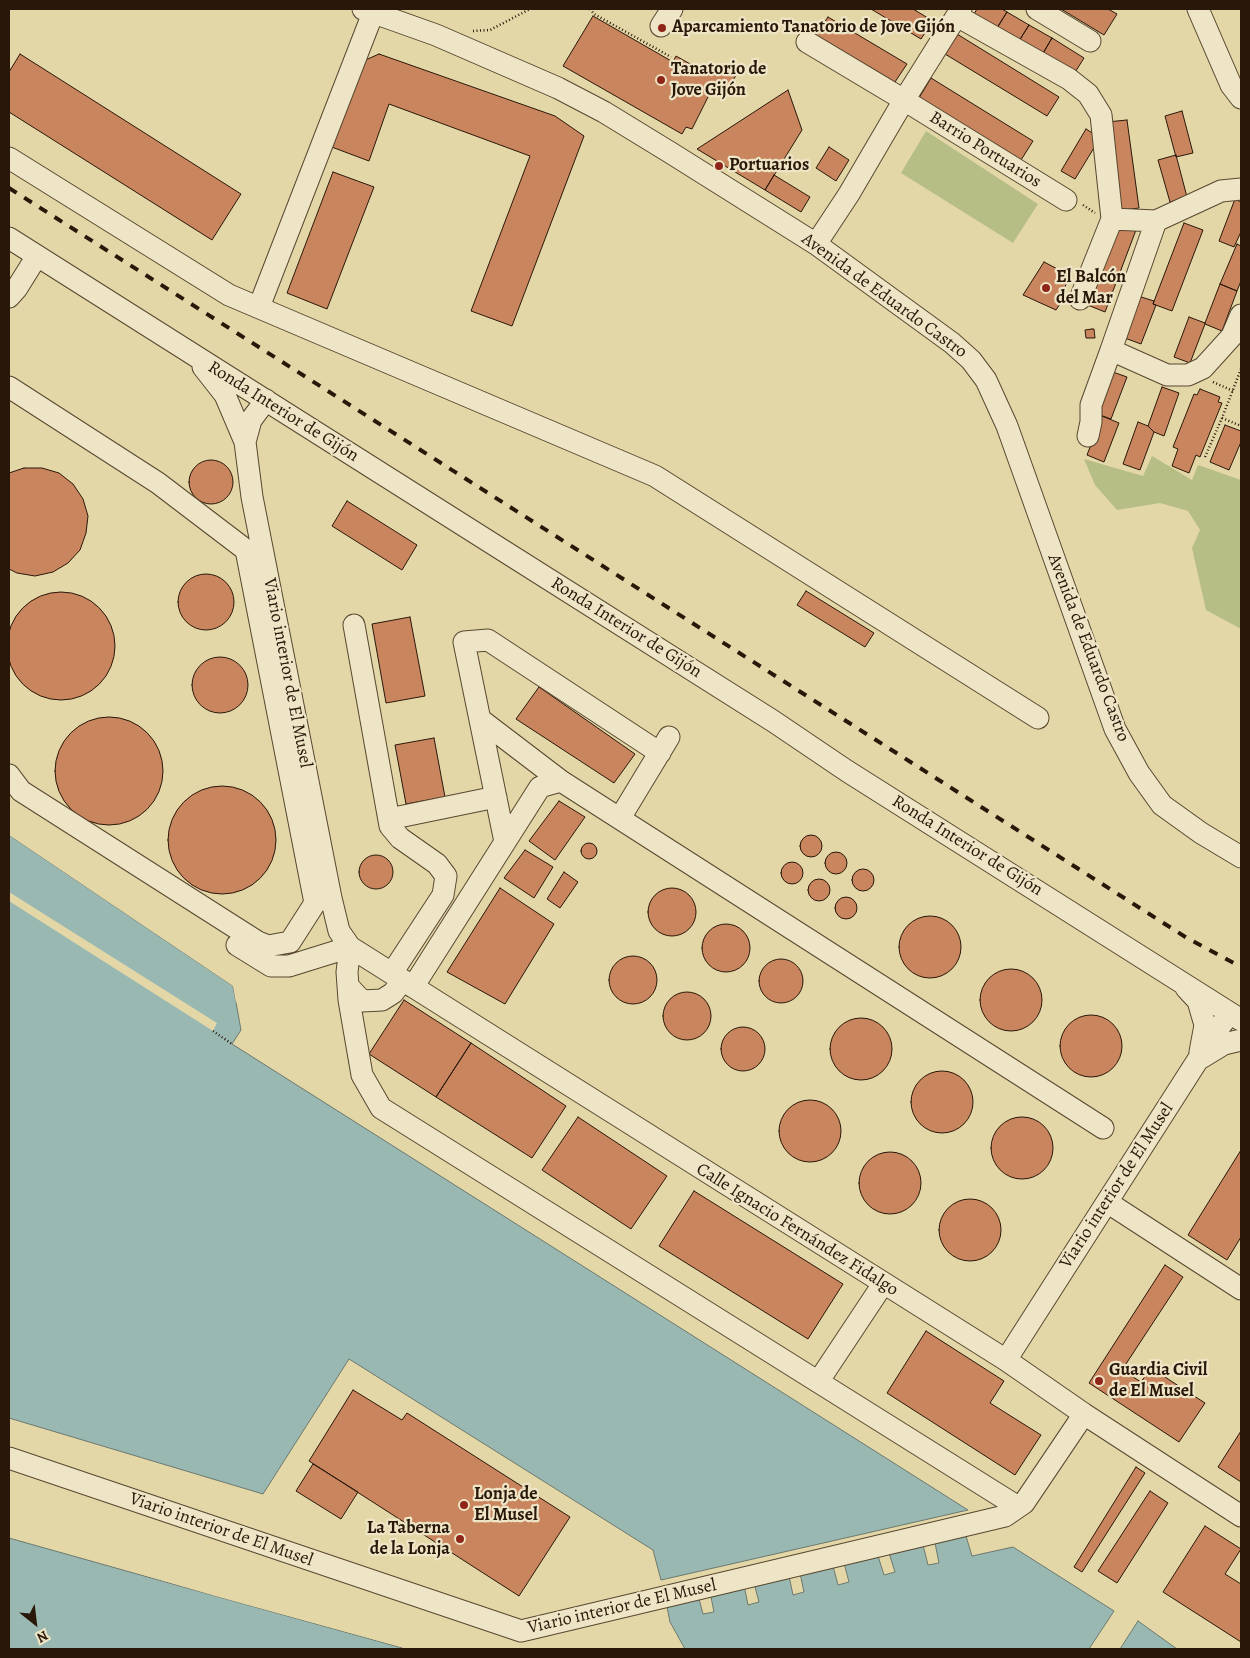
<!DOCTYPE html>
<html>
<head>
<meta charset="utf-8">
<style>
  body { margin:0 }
  #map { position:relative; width:1250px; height:1658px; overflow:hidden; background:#e4d7a7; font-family:Alegreya,serif }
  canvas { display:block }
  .frame { position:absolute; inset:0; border:10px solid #291709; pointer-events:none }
  .north { position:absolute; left:10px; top:1598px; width:50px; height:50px; -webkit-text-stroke:4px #ede5c6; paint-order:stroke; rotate:151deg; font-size:14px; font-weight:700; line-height:20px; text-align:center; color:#291709 }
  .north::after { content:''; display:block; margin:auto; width:18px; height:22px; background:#291709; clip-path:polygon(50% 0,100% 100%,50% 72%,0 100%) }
</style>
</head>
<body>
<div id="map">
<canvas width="1250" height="1658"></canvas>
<div class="frame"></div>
<div class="north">N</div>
</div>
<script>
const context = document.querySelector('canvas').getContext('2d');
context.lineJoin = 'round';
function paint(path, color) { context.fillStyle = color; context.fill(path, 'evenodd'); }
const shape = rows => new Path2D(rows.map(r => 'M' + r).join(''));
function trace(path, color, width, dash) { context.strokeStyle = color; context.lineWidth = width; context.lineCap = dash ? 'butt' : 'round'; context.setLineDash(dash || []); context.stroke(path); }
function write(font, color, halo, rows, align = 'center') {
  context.font = font + ' Alegreya,serif'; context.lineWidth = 4.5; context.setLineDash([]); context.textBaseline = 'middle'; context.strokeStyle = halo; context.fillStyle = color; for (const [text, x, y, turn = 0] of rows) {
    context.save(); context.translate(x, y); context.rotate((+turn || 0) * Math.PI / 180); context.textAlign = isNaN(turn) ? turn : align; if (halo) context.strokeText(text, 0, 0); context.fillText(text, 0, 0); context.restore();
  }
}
paint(shape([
  [926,131,1038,204,1013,243,901,173],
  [1152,456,1192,480,1198,465,1241,480,1241,629,1206,610,1192,548,1200,530,1188,511,1160,503,1117,510,1095,485,1084,459,1143,476]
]), '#b6be86');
const water = shape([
  [9,835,233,986,241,1030,232,1044,968,1510,661,1580,653,1550,349,1359,263,1494,9,1418,9,835],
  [966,1536,972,1556,1013,1547,1114,1611,1089,1649,685,1649,670,1622,666,1602,698,1595,703,1614,714,1612,710,1592,744,1585,748,1605,759,1602,754,1583,789,1576,793,1595,804,1592,800,1573,833,1566,838,1585,849,1582,844,1563,878,1556,884,1575,895,1572,889,1553,923,1545,928,1565,939,1563,935,1543,966,1536],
  [9,1538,219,1597,406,1649,9,1649,9,1538],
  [1138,1621,1177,1649,1120,1649,1138,1621]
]);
paint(water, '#98b8b1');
trace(water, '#6c786e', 1);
paint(shape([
  [9,833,234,984,238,1000,236,1003,233,986,9,835],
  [9,892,217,1023,213,1031,9,901],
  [23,1540,406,1647,408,1649,219,1597]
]), '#e4d7a7');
const building = shape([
  [871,9,913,9,933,21,921,39,871,9],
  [977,9,1002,9,1007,12,997,28,974,14,977,9],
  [1061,9,1108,9,1117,14,1104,35,1061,9],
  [1007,12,1029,25,1019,41,997,28,1007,12],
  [593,16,673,62,676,56,710,75,716,66,730,74,733,70,738,72,726,92,714,85,692,129,686,127,682,134,563,66,593,16],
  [828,17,907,64,895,82,816,35,828,17],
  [1029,25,1052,38,1042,55,1019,41,1029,25],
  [957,34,1059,97,1047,116,945,54,957,34],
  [1052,38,1084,58,1074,74,1042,55,1052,38],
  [20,54,241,194,212,240,9,112,9,72,20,54],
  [379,54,555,116,584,136,512,326,471,311,530,156,389,104,369,161,329,146,361,62,379,54],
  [931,78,1033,141,1021,160,919,98,931,78],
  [788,90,802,130,765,190,697,149,788,90],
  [1182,111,1193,153,1176,157,1165,116,1182,111],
  [1127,120,1139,208,1118,211,1107,122,1127,120],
  [1086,129,1100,138,1075,179,1061,171,1086,129],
  [829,147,849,160,836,181,816,168,829,147],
  [1176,155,1187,197,1170,202,1158,160,1176,155],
  [333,172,374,187,327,309,287,293,333,172],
  [774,175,810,197,801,212,765,190,774,175],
  [1235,199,1241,202,1241,232,1234,247,1219,241,1235,199],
  [1116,223,1136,230,1105,312,1085,304,1116,223],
  [1184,223,1203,230,1172,311,1153,304,1184,223],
  [1237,244,1241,246,1241,281,1237,291,1220,284,1237,244],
  [1044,262,1071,276,1059,297,1063,299,1056,310,1023,295,1044,262],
  [1220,284,1237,291,1222,331,1205,324,1205,323,1220,284],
  [1138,296,1154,301,1153,304,1156,305,1141,344,1122,337,1138,296],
  [1189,317,1205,323,1205,324,1190,363,1174,357,1189,317],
  [1092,329,1094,329,1095,338,1086,338,1085,330,1092,329],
  [1110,371,1127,377,1111,419,1094,413,1110,371],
  [1162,387,1179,393,1164,436,1154,432,1148,426,1162,387],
  [1200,389,1220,397,1218,402,1222,403,1200,457,1196,455,1189,473,1172,466,1178,449,1173,447,1194,394,1197,395,1200,389],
  [1102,416,1119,423,1104,462,1087,455,1102,416],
  [1138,422,1148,426,1154,432,1140,470,1123,464,1138,422],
  [1225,425,1241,431,1241,442,1229,470,1210,462,1225,425],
  '189 482a22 22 0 1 1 44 0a22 22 0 1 1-44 0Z',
  [24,468,42,468,59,473,73,484,83,499,88,516,86,533,80,550,68,563,53,572,35,576,17,573,9,569,9,473,24,468],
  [347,501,417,545,402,570,332,526,347,501],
  '178 602a28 28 0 1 1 56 0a28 28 0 1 1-56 0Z',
  [806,591,874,633,865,647,797,605,806,591],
  '7 646a54 54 0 1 1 108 0a54 54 0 1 1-108 0Z',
  [410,617,425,696,386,703,372,624,410,617],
  '192 685a28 28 0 1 1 56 0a28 28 0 1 1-56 0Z',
  [539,687,635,754,614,783,516,719,539,687],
  '55 771a54 54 0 1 1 108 0a54 54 0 1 1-108 0Z',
  [434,738,445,797,406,804,395,745,434,738],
  '168 840a54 54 0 1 1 108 0a54 54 0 1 1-108 0Z',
  [559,801,585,817,555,860,529,841,559,801],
  '800 846a11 11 0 1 1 22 0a11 11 0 1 1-22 0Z',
  '581 851a8 8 0 1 1 16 0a8 8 0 1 1-16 0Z',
  [525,850,553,867,534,898,504,878,525,850],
  '825 863a11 11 0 1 1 22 0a11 11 0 1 1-22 0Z',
  '359 872a17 17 0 1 1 34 0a17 17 0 1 1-34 0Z',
  '781 873a11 11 0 1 1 22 0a11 11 0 1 1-22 0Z',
  '852 880a11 11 0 1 1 22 0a11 11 0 1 1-22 0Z',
  [564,872,578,882,560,908,547,899,564,872],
  '808 890a11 11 0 1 1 22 0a11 11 0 1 1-22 0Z',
  '648 912a24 24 0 1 1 48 0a24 24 0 1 1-48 0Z',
  [500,888,554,924,505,1004,447,972,500,888],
  '835 908a11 11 0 1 1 22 0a11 11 0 1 1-22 0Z',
  '899 947a31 31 0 1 1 62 0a31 31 0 1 1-62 0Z',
  '702 948a24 24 0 1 1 48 0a24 24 0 1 1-48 0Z',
  '609 980a24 24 0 1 1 48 0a24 24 0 1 1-48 0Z',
  '759 981a22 22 0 1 1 44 0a22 22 0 1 1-44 0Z',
  '980 1000a31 31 0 1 1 62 0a31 31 0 1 1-62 0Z',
  '663 1016a24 24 0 1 1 48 0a24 24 0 1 1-48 0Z',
  [404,1000,471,1043,436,1097,369,1054,404,1000],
  '1060 1046a31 31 0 1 1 62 0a31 31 0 1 1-62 0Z',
  '830 1049a31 31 0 1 1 62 0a31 31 0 1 1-62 0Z',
  '721 1049a22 22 0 1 1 44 0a22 22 0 1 1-44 0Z',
  [471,1043,566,1106,532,1158,436,1097,471,1043],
  '911 1102a31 31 0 1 1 62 0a31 31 0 1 1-62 0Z',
  '779 1131a31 31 0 1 1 62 0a31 31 0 1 1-62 0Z',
  '991 1148a31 31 0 1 1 62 0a31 31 0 1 1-62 0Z',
  [578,1117,667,1176,631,1229,542,1170,578,1117],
  [1241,1150,1241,1237,1227,1260,1188,1235,1241,1150],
  '859 1183a31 31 0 1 1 62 0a31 31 0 1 1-62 0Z',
  [694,1191,843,1284,808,1339,659,1246,694,1191],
  '939 1230a31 31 0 1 1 62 0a31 31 0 1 1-62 0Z',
  [1165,1265,1183,1277,1122,1370,1141,1382,1151,1368,1205,1403,1179,1442,1089,1383,1165,1265],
  [926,1331,1004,1381,990,1403,1041,1435,1015,1475,887,1393,926,1331],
  [353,1390,402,1420,407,1413,570,1517,519,1596,309,1461,353,1390],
  [1241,1431,1241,1482,1218,1467,1241,1431],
  [313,1464,358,1492,341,1519,296,1491,313,1464],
  [1136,1467,1145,1473,1082,1572,1074,1567,1136,1467],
  [1150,1491,1168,1503,1117,1583,1098,1571,1150,1491],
  [1205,1526,1241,1549,1225,1574,1241,1584,1241,1642,1163,1592,1205,1526]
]);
paint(building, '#c9855e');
trace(building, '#291709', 1);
const minor = shape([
  [363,9,436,35,558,88,604,112,671,153,816,244,952,343,971,360,986,380,1007,426,1115,729,1139,773,1162,805,1201,833,1241,857],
  [1037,9,1090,41],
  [1198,9,1231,85,1241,98],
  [957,16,1069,79,1088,94,1101,115,1112,219,1156,221,1221,191,1241,189],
  [661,26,672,9],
  [807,42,904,100,1066,200],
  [9,158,229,295,655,476,1038,718],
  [1156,221,1111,350,1167,375,1188,375,1203,368,1232,336,1241,315],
  [9,238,515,558,773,721,847,771,1241,1020],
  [816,244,849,194,904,100,961,9],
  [9,297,17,288,37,256],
  [1080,299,1112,219],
  [259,307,373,13],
  [203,367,225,395,245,442],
  [9,387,158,483,246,550,315,903,290,942,268,946,258,942,21,791,9,775],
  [266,400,251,420,245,442,252,497,331,898,339,931,350,947,1006,1360,1084,1414,1241,1516],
  [1088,436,1091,422,1091,405,1111,350],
  [354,625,390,826,400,838,437,864,446,876,443,895,392,973],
  [481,720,561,781],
  [620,818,669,737],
  [389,819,496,797],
  [505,842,464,642,488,640,660,753],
  [237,945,271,966,289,966,350,947],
  [350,947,347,972,349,1000,362,1075,381,1108,1018,1507],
  [349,987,362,1001,382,1000,393,993,403,980],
  [413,987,540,787,561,781,1103,1128],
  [1186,988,1198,1001,1205,1025,1200,1052],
  [1201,1058,1224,1044,1241,1040],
  [1107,1202,1241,1289],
  [1006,1360,1215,1033,1230,1013],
  [818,1382,883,1284],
  [9,1458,521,1631,1005,1516,1024,1503,1084,1414]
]);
trace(minor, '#584730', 23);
trace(shape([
  [590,9,594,14,671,57],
  [473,31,490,30,530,9],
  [1083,205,1095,213],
  [1241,369,1222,418,1241,426],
  [1213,382,1233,391],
  [1205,457,1222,418],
  [213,1031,232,1044]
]), '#291709', 2.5, [1, 2.5]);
trace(minor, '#ede5c6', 21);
trace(shape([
  [9,188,1187,938,1241,967]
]), '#291709', 4, [9, 9]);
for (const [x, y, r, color] of [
  [662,28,5,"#8f2418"],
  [661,80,5,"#8f2418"],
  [719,166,5,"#8f2418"],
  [1046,288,5,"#8f2418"],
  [1099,1381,5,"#8f2418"],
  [464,1505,5,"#8f2418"],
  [460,1539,5,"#8f2418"]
]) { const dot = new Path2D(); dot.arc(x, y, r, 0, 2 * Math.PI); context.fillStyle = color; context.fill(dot); trace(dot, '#ede5c6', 2); }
write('bold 18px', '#291709', '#ede5c6', [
  ["Aparcamiento Tanatorio de Jove Gijón",672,28],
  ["Tanatorio de",671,70],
  ["Jove Gijón",671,91],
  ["Portuarios",729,166],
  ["El Balcón",1056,278],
  ["del Mar",1056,299],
  ["Guardia Civil",1109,1371],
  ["de El Musel",1109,1392],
  ["Lonja de",474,1495],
  ["El Musel",474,1516],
  ["La Taberna",450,1529,"right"],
  ["de la Lonja",450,1550,"right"]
], 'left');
write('18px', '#291709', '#ede5c6', [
  ["Barrio Portuarios",985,150,32],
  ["Avenida de Eduardo Castro",884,296,36],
  ["Ronda Interior de Gijón",283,412,32],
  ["Ronda Interior de Gijón",626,628,32],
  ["Avenida de Eduardo Castro",1088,648,69],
  ["Viario interior de El Musel",287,673,79],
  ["Ronda Interior de Gijón",967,846,32],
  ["Viario interior de El Musel",1117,1186,-57],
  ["Calle Ignacio Fernández Fidalgo",797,1230,32],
  ["Viario interior de El Musel",221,1530,19],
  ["Viario interior de El Musel",622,1607,-13]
]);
</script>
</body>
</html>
